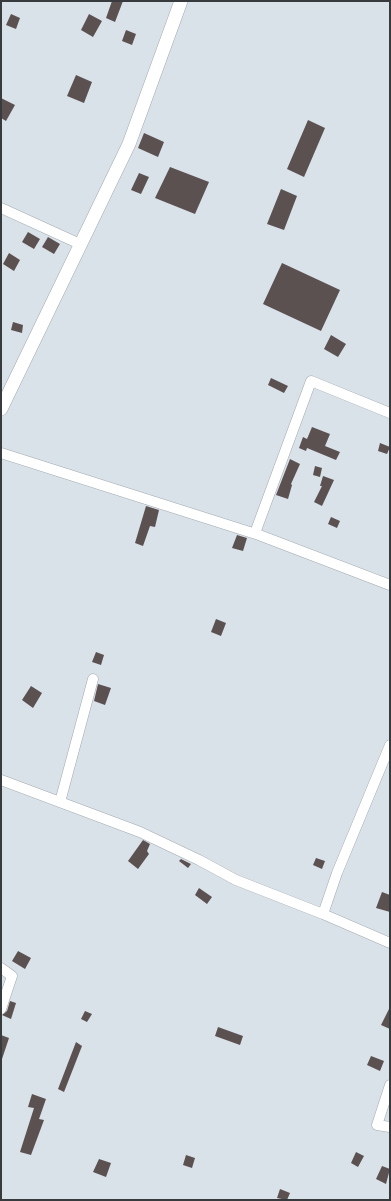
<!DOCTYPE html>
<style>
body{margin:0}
#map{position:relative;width:391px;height:1201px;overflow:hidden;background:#d9e1e9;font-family:"Archivo Narrow",sans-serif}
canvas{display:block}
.frame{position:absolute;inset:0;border:2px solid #383b3e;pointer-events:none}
</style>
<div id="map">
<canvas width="391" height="1201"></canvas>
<div class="frame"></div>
</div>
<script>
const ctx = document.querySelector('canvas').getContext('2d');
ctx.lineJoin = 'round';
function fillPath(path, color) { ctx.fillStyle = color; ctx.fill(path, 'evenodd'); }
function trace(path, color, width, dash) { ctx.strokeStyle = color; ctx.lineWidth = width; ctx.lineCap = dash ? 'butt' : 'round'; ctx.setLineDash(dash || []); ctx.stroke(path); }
const building = new Path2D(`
 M 112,1 L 123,1 L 115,22 L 106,18 Z
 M 11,14 L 20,18 L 16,29 L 6,25 Z
 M 89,14 L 102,21 L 93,37 L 81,30 Z
 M 126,30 L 136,34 L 132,45 L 122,41 Z
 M 76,75 L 92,82 L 84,103 L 67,96 Z
 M 1,98 L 15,105 L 6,121 L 1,118 Z
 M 308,120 L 325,128 L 304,177 L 287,169 Z
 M 144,133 L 164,142 L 158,157 L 138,148 Z
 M 170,167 L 209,182 L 195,214 L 155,198 Z
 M 139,173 L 149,177 L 141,194 L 131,190 Z
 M 281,189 L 297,196 L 284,230 L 267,224 Z
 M 28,232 L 40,239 L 34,249 L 22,242 Z
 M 48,237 L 60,244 L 54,254 L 42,247 Z
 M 9,253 L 20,260 L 14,271 L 3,264 Z
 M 282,263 L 340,290 L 321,331 L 263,304 Z
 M 13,322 L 23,325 L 22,333 L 11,330 Z
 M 331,335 L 346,344 L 338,357 L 324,349 Z
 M 271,378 L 288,386 L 284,393 L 268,385 Z
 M 312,427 L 330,434 L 325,446 L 340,452 L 336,460 L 307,448 L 306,451 L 299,448 L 303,437 L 307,439 Z
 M 380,443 L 390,447 L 387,454 L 378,451 Z
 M 290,459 L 300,464 L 291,484 L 292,485 L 288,499 L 276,495 Z
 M 315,466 L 322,468 L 320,477 L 313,475 Z
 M 323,476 L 334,480 L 322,506 L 314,502 L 322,486 L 320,486 Z
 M 146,506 L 159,510 L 155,527 L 150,526 L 143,546 L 135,543 Z
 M 331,517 L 340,521 L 337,528 L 328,524 Z
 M 237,535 L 247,538 L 243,551 L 232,548 Z
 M 216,619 L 226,623 L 221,636 L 211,632 Z
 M 96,652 L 104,655 L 101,665 L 92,662 Z
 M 98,684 L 111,688 L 105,705 L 94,701 Z
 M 31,686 L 42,693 L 33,708 L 22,700 Z
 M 143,840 L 150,844 L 147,851 L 149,854 L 138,869 L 128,861 Z
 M 316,858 L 325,861 L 322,869 L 313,865 Z
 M 181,859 L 191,864 L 188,868 L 179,861 Z
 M 199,888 L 212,897 L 207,904 L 195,895 Z
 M 382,892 L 390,895 L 390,912 L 376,908 Z
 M 18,951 L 31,958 L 25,969 L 12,961 Z
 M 10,1001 L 16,1003 L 11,1019 L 2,1015 L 7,1011 Z
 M 390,1007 L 390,1029 L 381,1025 Z
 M 85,1011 L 92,1014 L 87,1022 L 81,1019 Z
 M 218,1027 L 243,1036 L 240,1045 L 215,1036 Z
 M 1,1035 L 9,1038 L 2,1059 L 1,1058 Z
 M 76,1042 L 82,1046 L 64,1092 L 58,1089 Z
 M 371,1056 L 384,1061 L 380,1071 L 367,1065 Z
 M 32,1094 L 46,1099 L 39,1119 L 44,1120 L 31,1155 L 20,1152 L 34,1108 L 28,1107 Z
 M 356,1152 L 364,1156 L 358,1167 L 351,1163 Z
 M 186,1155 L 195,1158 L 192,1168 L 183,1165 Z
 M 99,1159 L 111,1163 L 106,1177 L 93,1172 Z
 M 382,1166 L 390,1169 L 386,1184 L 376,1179 Z
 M 280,1189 L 290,1193 L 287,1200 L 277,1198 Z`);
const minor = new Path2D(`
 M 1,208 L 80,244
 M 1,453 L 259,535 L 390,585
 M 255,533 L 311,381 L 390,413
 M 390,745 L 337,873 L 323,914 L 390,943
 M 1,780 L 140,832 L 199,860 L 236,880 L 323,914
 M 60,802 L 93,679
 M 1,968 L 12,976 L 1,1009
 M 390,1085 L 377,1125 L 390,1127`);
const tertiary = new Path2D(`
 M 1,409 L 129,144 L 181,1`);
fillPath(building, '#5c5151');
trace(minor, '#a3aab1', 11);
trace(tertiary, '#a3aab1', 14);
trace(minor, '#fff', 10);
trace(tertiary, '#fff', 13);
</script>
